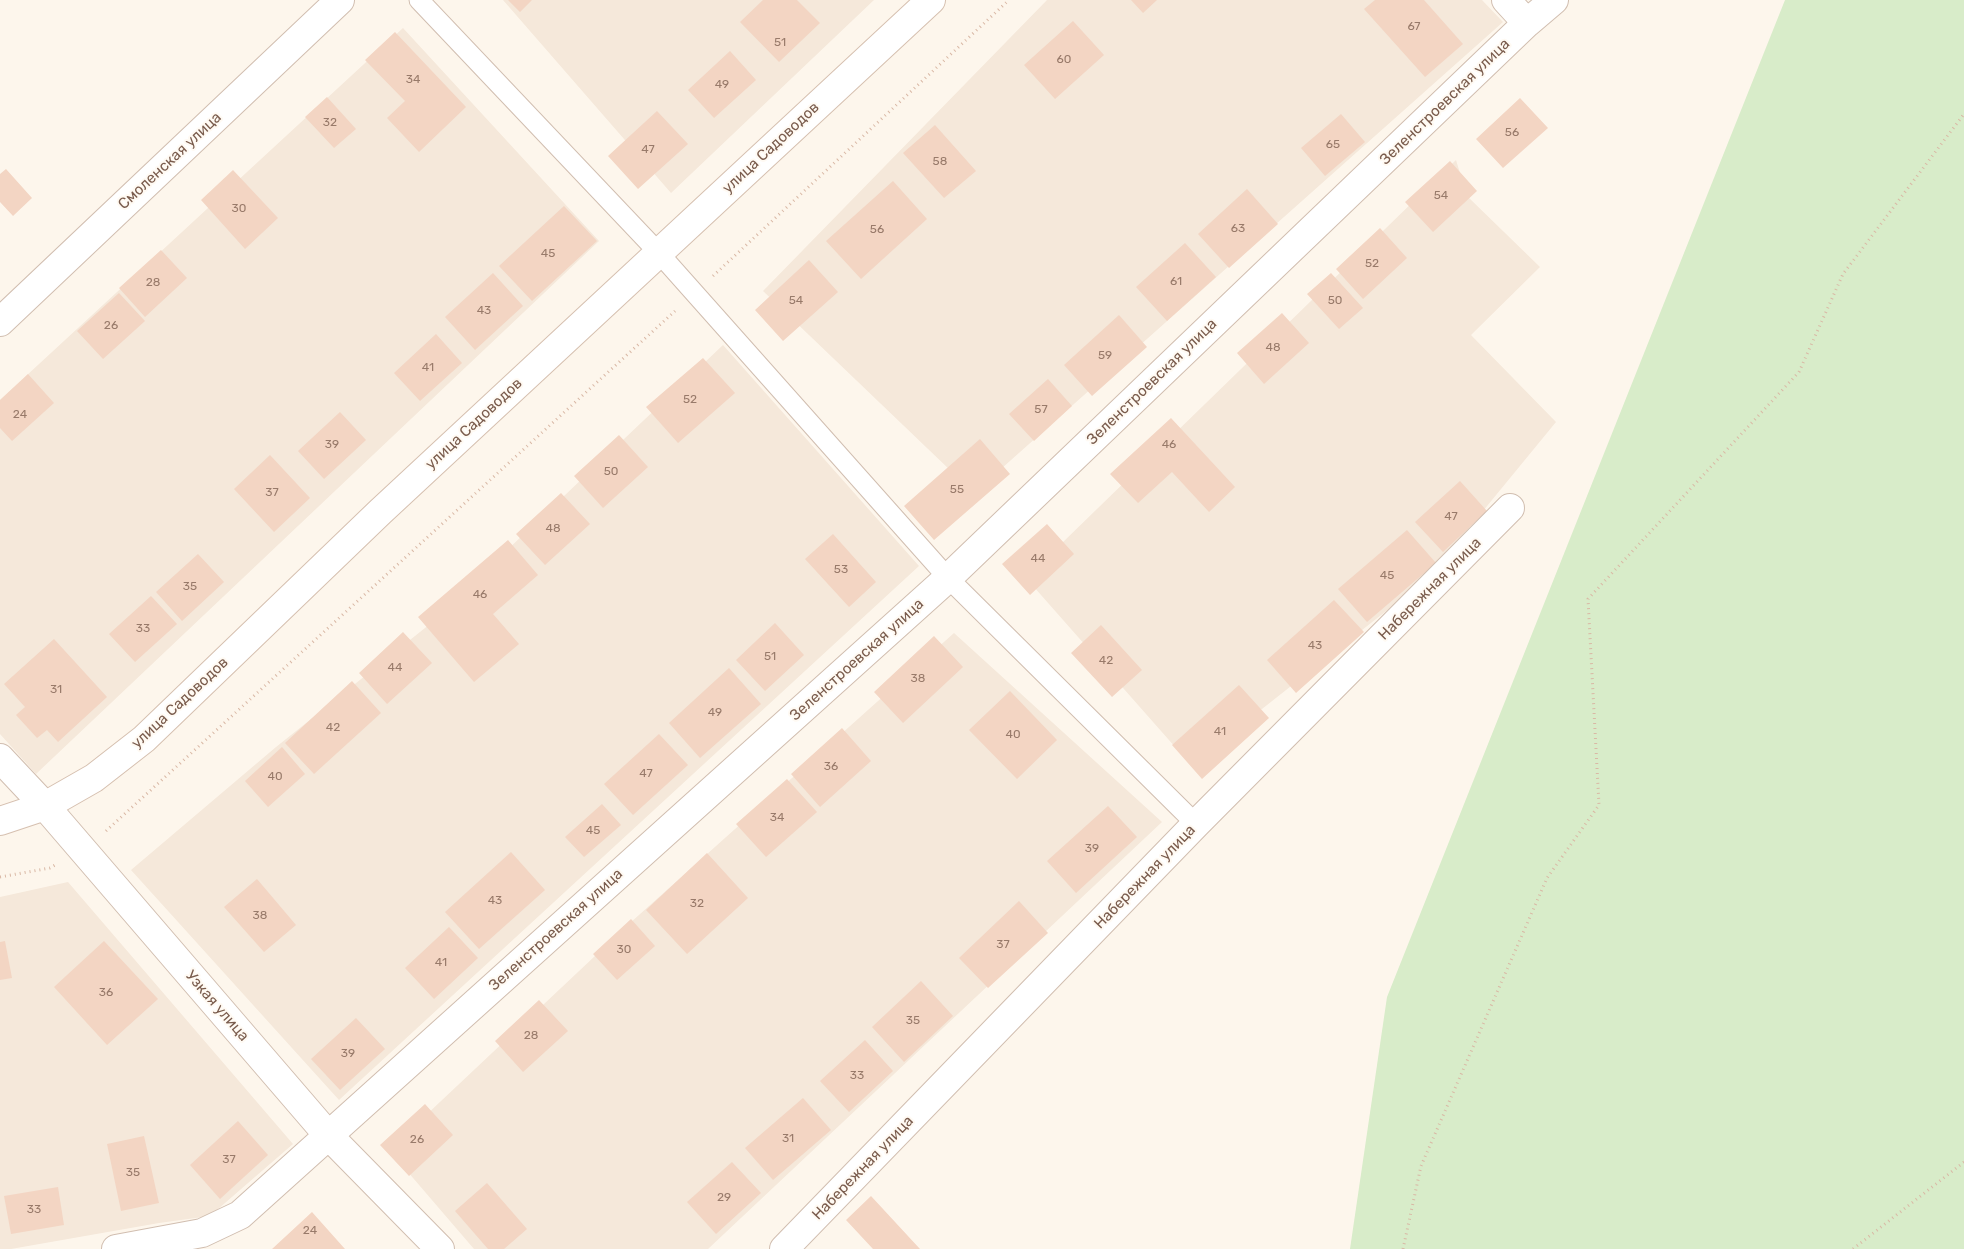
<!DOCTYPE html>
<meta charset="utf-8">
<style>
body{margin:0}
canvas{display:block;background:#fdf6ec}
</style>
<canvas width="1964" height="1249"></canvas>
<script>
const ctx = document.querySelector('canvas').getContext('2d');
ctx.lineJoin = 'round';
function fillPath(path, color) { ctx.fillStyle = color; ctx.fill(path, 'evenodd'); }
function trace(path, color, width, dash) { ctx.strokeStyle = color; ctx.lineWidth = width; ctx.lineCap = dash ? 'butt' : 'round'; ctx.setLineDash(dash || []); ctx.stroke(path); }
function drawText(font, color, halo, rows, align = 'center') {
  ctx.font = font + ' Rubik,sans-serif'; ctx.lineWidth = 4; ctx.setLineDash([]); ctx.textBaseline = 'middle'; ctx.strokeStyle = halo; ctx.fillStyle = color; for (const [text, x, y, turn = 0] of rows) {
    ctx.save(); ctx.translate(x, y); ctx.rotate((+turn || 0) * Math.PI / 180); ctx.textAlign = isNaN(turn) ? turn : align; if (halo) ctx.strokeText(text, 0, 0); ctx.fillText(text, 0, 0); ctx.restore();
  }
}
const residential = new Path2D(`
 M 503,0 L 874,0 L 671,193 Z
 M 1047,0 L 1482,0 L 1503,22 L 974,493 L 763,291 Z
 M 403,28 L 599,241 L 36,774 L 0,734 L 0,400 Z
 M 1456,160 L 1467,196 L 1540,267 L 1471,335 L 1556,422 L 1428,578 L 1191,765 L 1026,578 Z
 M 723,345 L 919,566 L 339,1100 L 131,870 L 276,747 L 425,628 Z
 M 954,633 L 1162,822 L 708,1249 L 474,1249 L 389,1150 L 630,923 Z
 M 68,882 L 293,1144 L 210,1216 L 159,1223 L 11,1249 L 0,1249 L 0,897 Z`);
const green = new Path2D(`
 M 1785,0 L 1964,0 L 1964,1249 L 1350,1249 L 1387,997 Z`);
const building = new Path2D(`
 M 508,0 L 532,0 L 520,12 Z
 M 763,0 L 797,0 L 820,23 L 779,62 L 740,22 Z
 M 1131,0 L 1157,0 L 1143,13 Z
 M 1375,0 L 1424,0 L 1463,44 L 1425,77 L 1364,9 Z
 M 1073,21 L 1104,55 L 1055,99 L 1024,65 Z
 M 395,32 L 466,107 L 419,152 L 387,118 L 405,101 L 365,60 Z
 M 730,51 L 756,80 L 714,118 L 688,90 Z
 M 327,97 L 356,129 L 334,148 L 305,117 Z
 M 1520,98 L 1548,128 L 1503,168 L 1476,139 Z
 M 657,111 L 688,144 L 638,189 L 608,156 Z
 M 1341,114 L 1365,142 L 1325,176 L 1301,148 Z
 M 935,125 L 976,171 L 944,198 L 903,153 Z
 M 1450,161 L 1477,191 L 1433,232 L 1405,202 Z
 M 6,169 L 32,198 L 13,216 L 0,202 L 0,174 Z
 M 233,170 L 278,218 L 245,249 L 201,200 Z
 M 893,181 L 927,219 L 861,279 L 826,241 Z
 M 1247,189 L 1278,224 L 1229,268 L 1198,234 Z
 M 564,206 L 597,241 L 532,301 L 499,266 Z
 M 1380,228 L 1407,258 L 1363,299 L 1336,269 Z
 M 1185,243 L 1216,277 L 1167,321 L 1136,287 Z
 M 161,250 L 187,278 L 145,317 L 119,288 Z
 M 809,260 L 838,292 L 783,341 L 755,310 Z
 M 493,273 L 523,306 L 475,350 L 445,317 Z
 M 1331,273 L 1363,308 L 1339,329 L 1307,294 Z
 M 119,293 L 145,321 L 103,359 L 77,331 Z
 M 1282,313 L 1309,343 L 1264,384 L 1237,353 Z
 M 1119,315 L 1147,347 L 1092,396 L 1064,365 Z
 M 436,334 L 462,363 L 420,401 L 394,373 Z
 M 703,358 L 735,393 L 678,443 L 646,407 Z
 M 28,374 L 54,403 L 12,441 L 0,428 L 0,400 Z
 M 1048,379 L 1072,406 L 1034,441 L 1009,414 Z
 M 340,412 L 366,440 L 324,479 L 298,451 Z
 M 1171,418 L 1235,487 L 1209,512 L 1172,472 L 1138,503 L 1110,474 Z
 M 619,435 L 648,467 L 603,508 L 574,476 Z
 M 980,439 L 1010,474 L 934,540 L 904,506 Z
 M 270,455 L 310,498 L 274,532 L 234,489 Z
 M 1460,481 L 1487,511 L 1443,552 L 1415,522 Z
 M 561,493 L 590,524 L 545,565 L 516,534 Z
 M 1047,524 L 1074,554 L 1030,595 L 1002,564 Z
 M 1407,530 L 1436,563 L 1367,622 L 1338,589 Z
 M 833,534 L 876,582 L 849,607 L 805,559 Z
 M 508,540 L 538,575 L 493,614 L 519,644 L 474,682 L 418,617 Z
 M 198,554 L 224,582 L 182,621 L 156,592 Z
 M 151,596 L 177,624 L 135,662 L 109,634 Z
 M 1334,600 L 1364,632 L 1296,693 L 1267,660 Z
 M 775,623 L 804,655 L 765,691 L 736,660 Z
 M 1101,625 L 1142,670 L 1112,697 L 1071,653 Z
 M 403,632 L 432,663 L 387,704 L 359,673 Z
 M 934,636 L 963,667 L 903,723 L 874,692 Z
 M 54,639 L 107,697 L 58,742 L 47,730 L 37,738 L 16,715 L 25,707 L 4,684 Z
 M 729,668 L 761,704 L 700,758 L 669,723 Z
 M 352,681 L 381,713 L 314,774 L 285,743 Z
 M 1239,685 L 1269,718 L 1202,779 L 1172,745 Z
 M 1010,691 L 1057,740 L 1017,779 L 969,730 Z
 M 842,728 L 871,761 L 820,807 L 791,774 Z
 M 659,734 L 688,765 L 633,815 L 604,784 Z
 M 282,747 L 305,774 L 268,807 L 245,781 Z
 M 787,779 L 817,812 L 766,857 L 736,824 Z
 M 602,804 L 621,825 L 584,857 L 565,837 Z
 M 1108,806 L 1137,837 L 1076,893 L 1047,861 Z
 M 511,852 L 545,890 L 479,949 L 445,912 Z
 M 707,853 L 748,898 L 687,954 L 646,910 Z
 M 257,879 L 296,925 L 264,952 L 224,907 Z
 M 1019,901 L 1048,933 L 988,988 L 959,958 Z
 M 631,919 L 655,946 L 617,980 L 593,954 Z
 M 449,927 L 478,958 L 434,999 L 405,968 Z
 M 5,941 L 12,978 L 0,980 L 0,942 Z
 M 104,941 L 158,999 L 107,1045 L 54,987 Z
 M 921,981 L 953,1016 L 904,1062 L 872,1027 Z
 M 539,1000 L 568,1031 L 523,1072 L 495,1041 Z
 M 356,1018 L 385,1049 L 340,1090 L 311,1059 Z
 M 865,1040 L 893,1071 L 849,1112 L 820,1081 Z
 M 803,1098 L 831,1130 L 773,1180 L 745,1148 Z
 M 425,1104 L 453,1135 L 409,1176 L 380,1145 Z
 M 238,1121 L 268,1155 L 220,1199 L 190,1165 Z
 M 144,1136 L 159,1203 L 121,1211 L 107,1144 Z
 M 732,1162 L 761,1193 L 716,1234 L 687,1202 Z
 M 487,1183 L 527,1229 L 504,1249 L 488,1249 L 455,1211 Z
 M 58,1187 L 64,1225 L 11,1234 L 4,1196 Z
 M 871,1196 L 920,1249 L 873,1249 L 846,1220 Z
 M 312,1212 L 345,1249 L 272,1249 Z`);
const path = new Path2D(`
 M 713,276 L 1009,0
 M 106,831 L 675,311
 M 0,877 L 50,868 L 55,865
 M 1403,1249 L 1421,1166 L 1547,878 L 1599,805 L 1588,599 L 1799,372 L 1843,274 L 1964,114
 M 1853,1249 L 1964,1162`);
const lane = new Path2D(`
 M 419,0 L 658,252 L 948,578 L 1196,824`);
const street = new Path2D(`
 M 1506,0 L 1527,23
 M 0,322 L 340,0
 M 0,758 L 45,806 L 328,1135 L 440,1249
 M 116,1249 L 202,1233 L 240,1215 L 948,578 L 1527,23 L 1554,0
 M 784,1249 L 1196,824 L 1510,508`);
const secondary = new Path2D(`
 M 0,821 L 45,806 L 94,778 L 144,739 L 380,512 L 931,0`);
const numberNames = [
 ["67",1414,27],
 ["51",780,43],
 ["60",1064,60],
 ["34",413,80],
 ["49",722,85],
 ["32",330,123],
 ["56",1512,133],
 ["65",1333,145],
 ["47",648,150],
 ["58",940,162],
 ["54",1441,196],
 ["30",239,209],
 ["63",1238,229],
 ["56",877,230],
 ["45",548,254],
 ["52",1372,264],
 ["61",1176,282],
 ["28",153,283],
 ["54",796,301],
 ["50",1335,301],
 ["43",484,311],
 ["26",111,326],
 ["48",1273,348],
 ["59",1105,356],
 ["41",428,368],
 ["52",690,400],
 ["57",1041,410],
 ["24",20,415],
 ["39",332,445],
 ["46",1169,445],
 ["50",611,472],
 ["55",957,490],
 ["37",272,493],
 ["47",1451,517],
 ["48",553,529],
 ["44",1038,559],
 ["53",841,570],
 ["45",1387,576],
 ["35",190,587],
 ["46",480,595],
 ["33",143,629],
 ["43",1315,646],
 ["51",770,657],
 ["42",1106,661],
 ["44",395,668],
 ["38",918,679],
 ["31",56,690],
 ["49",715,713],
 ["42",333,728],
 ["41",1220,732],
 ["40",1013,735],
 ["36",831,767],
 ["47",646,774],
 ["40",275,777],
 ["34",777,818],
 ["45",593,831],
 ["39",1092,849],
 ["43",495,901],
 ["32",697,904],
 ["38",260,916],
 ["37",1003,945],
 ["30",624,950],
 ["41",441,963],
 ["36",106,993],
 ["35",913,1021],
 ["28",531,1036],
 ["39",348,1054],
 ["33",857,1076],
 ["31",788,1139],
 ["26",417,1140],
 ["37",229,1160],
 ["35",133,1173],
 ["29",724,1198],
 ["33",34,1210],
 ["24",310,1231]
];
const streetNames = [
 ["Зеленстроевская улица",1445,102,-44],
 ["улица Садоводов",771,148,-43],
 ["Смоленская улица",170,161,-43],
 ["Зеленстроевская улица",1152,382,-44],
 ["улица Садоводов",474,424,-43],
 ["Набережная улица",1430,589,-45],
 ["Зеленстроевская улица",857,660,-42],
 ["улица Садоводов",180,703,-43],
 ["Набережная улица",1145,877,-46],
 ["Зеленстроевская улица",556,930,-42],
 ["Узкая улица",217,1006,49],
 ["Набережная улица",863,1168,-46]
];
fillPath(residential, '#f5e8da');
fillPath(green, '#d8ecc9');
fillPath(building, '#f3d5c3');
trace(lane, '#d1beb0', 21);
trace(street, '#d1beb0', 30);
trace(secondary, '#d6c0b0', 30);
trace(path, '#d9b8a5', 3, [1, 4]);
trace(lane, '#fff', 19);
trace(street, '#fff', 28);
trace(secondary, '#fff', 28);
drawText('12px', '#987a6a', null, numberNames);
drawText('15px', '#7a5c4d', '#fffaf3', streetNames);
</script>
